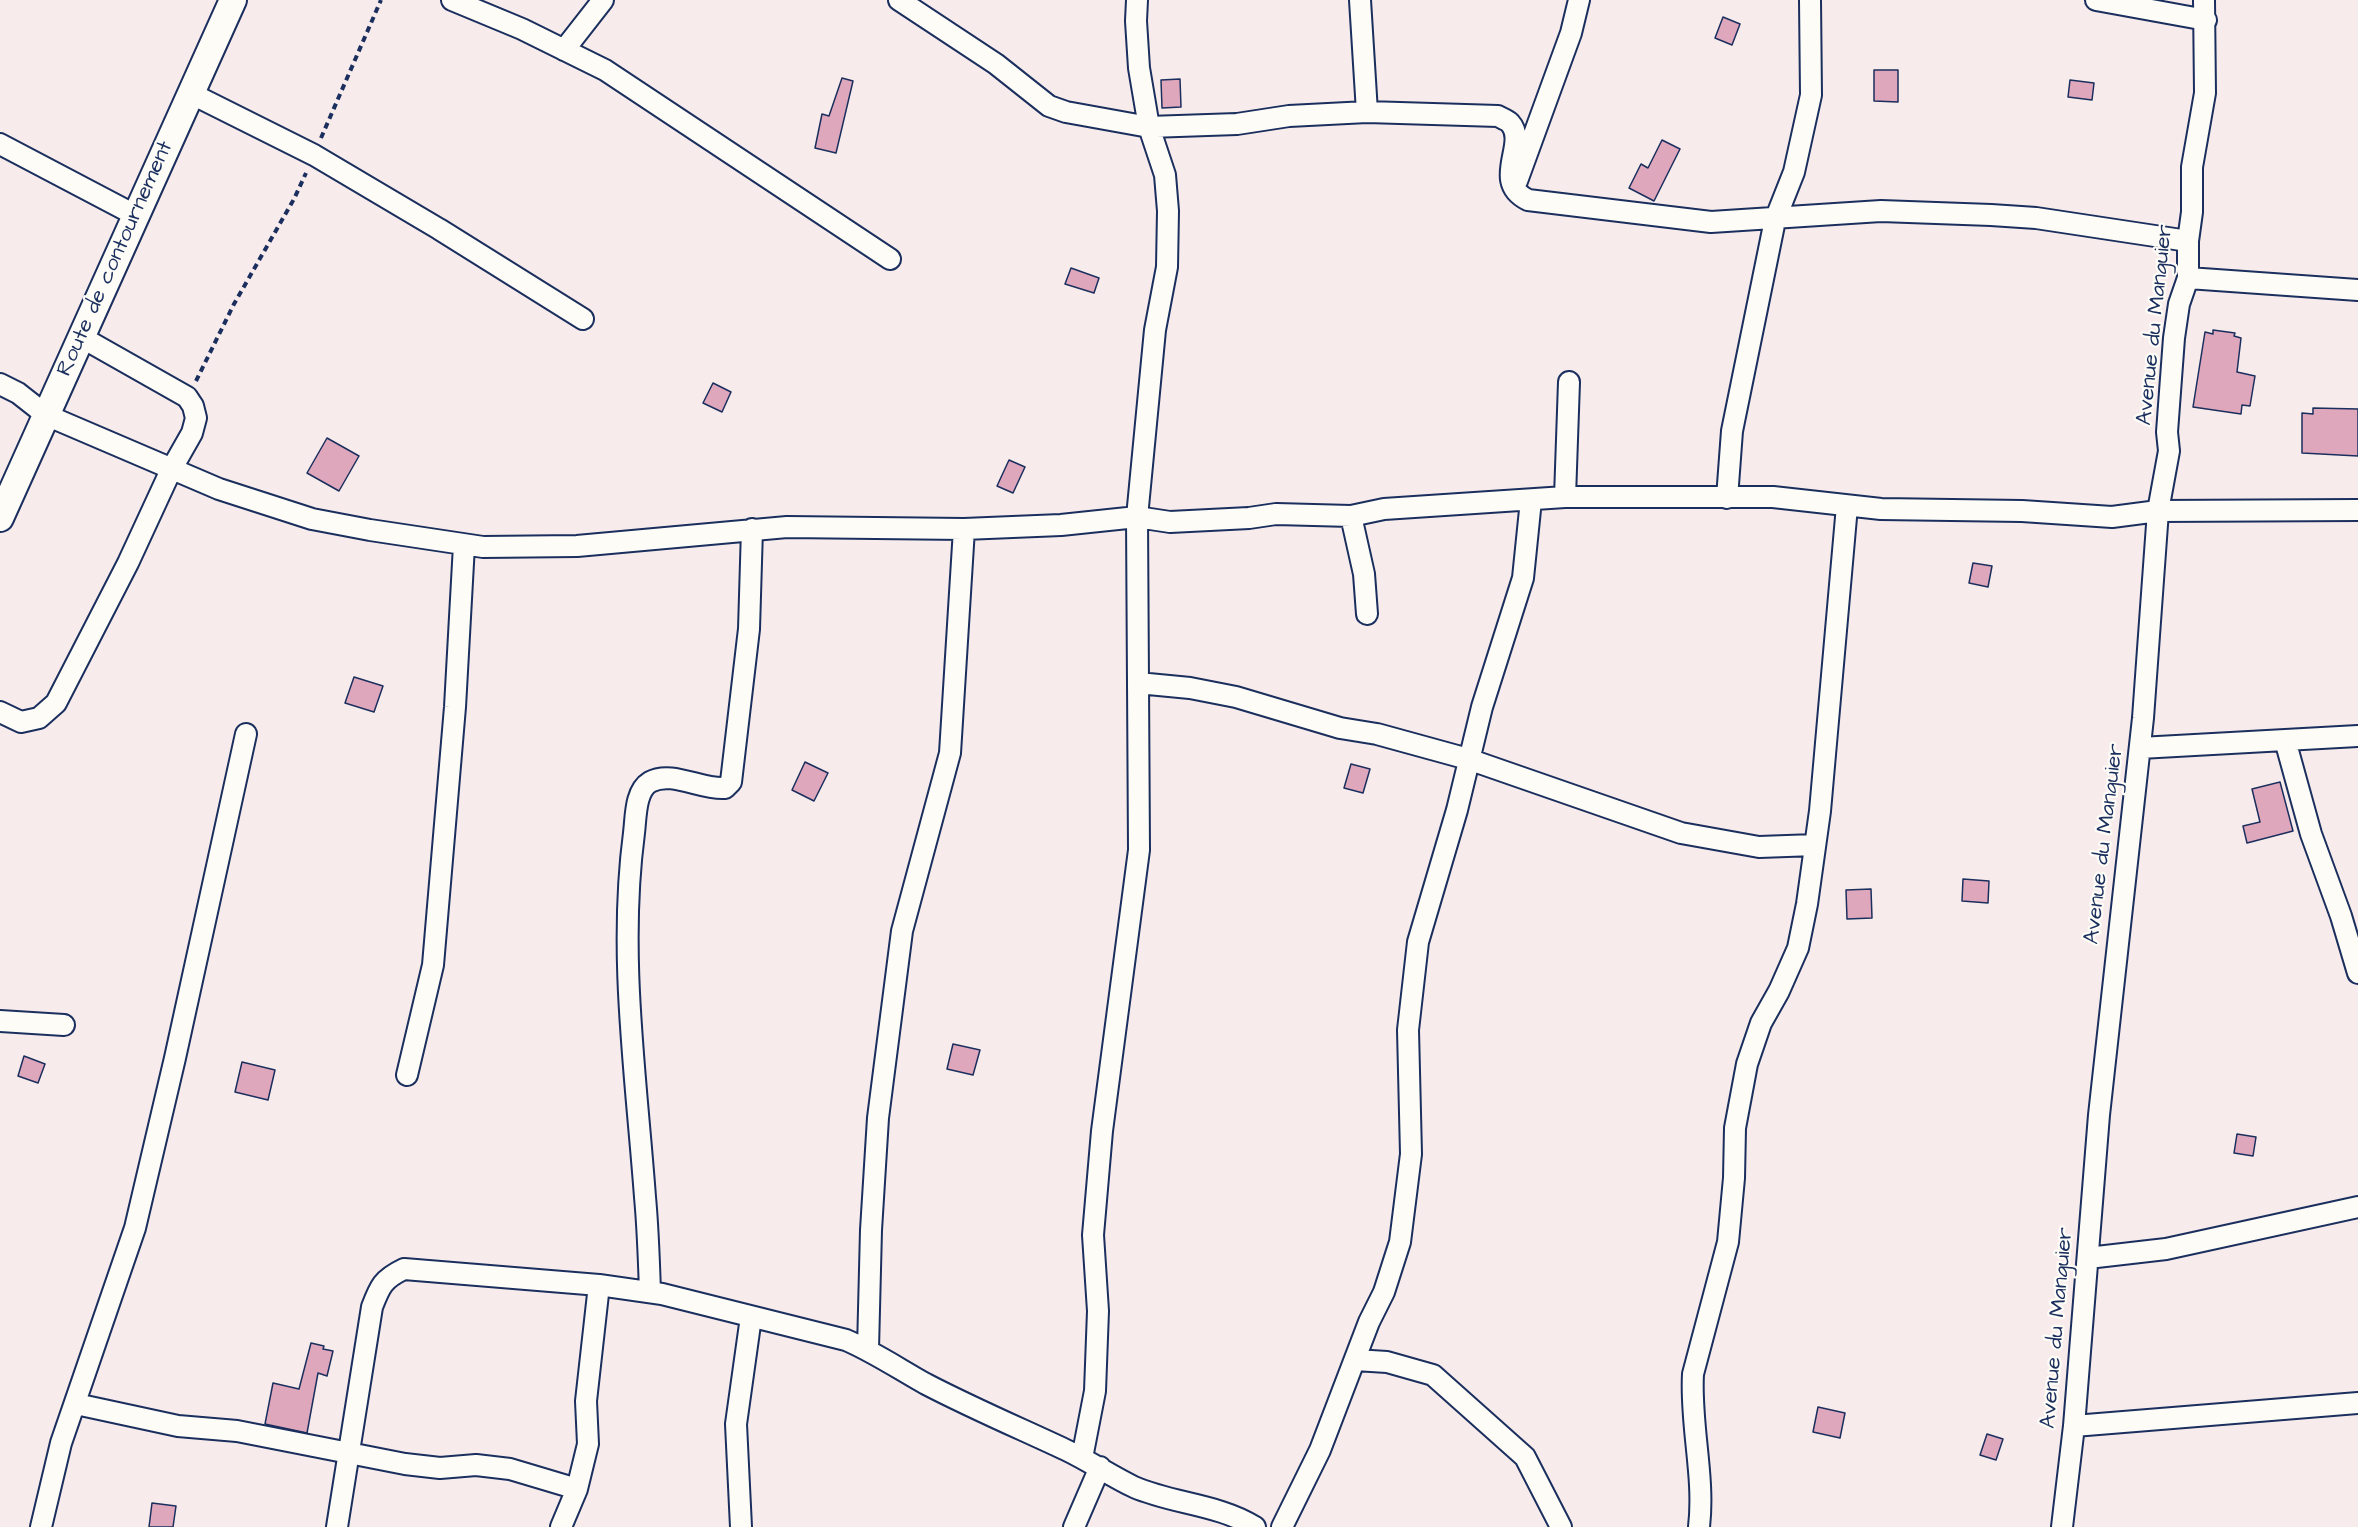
<!DOCTYPE html>
<style>
body{margin:0}
canvas{display:block;background:#f7ebeb}
</style>
<canvas width="2358" height="1527"></canvas>
<script>
const ctx = document.querySelector('canvas').getContext('2d');
ctx.lineJoin = 'round';
function fillPath(path, color) { ctx.fillStyle = color; ctx.fill(path, 'evenodd'); }
function trace(path, color, width, dash) { ctx.strokeStyle = color; ctx.lineWidth = width; ctx.lineCap = dash ? 'butt' : 'round'; ctx.setLineDash(dash || []); ctx.stroke(path); }
function drawText(font, color, halo, rows, align = 'center') {
  ctx.font = font + ' "Architects Daughter",sans-serif'; ctx.lineWidth = 4.5; ctx.setLineDash([]); ctx.textBaseline = 'middle'; ctx.strokeStyle = halo; ctx.fillStyle = color; for (const [text, x, y, turn = 0] of rows) {
    ctx.save(); ctx.translate(x, y); ctx.rotate((+turn || 0) * Math.PI / 180); ctx.textAlign = isNaN(turn) ? turn : align; if (halo) ctx.strokeText(text, 0, 0); ctx.fillText(text, 0, 0); ctx.restore();
  }
}
const building = new Path2D(`
 M 1723,17 L 1740,24 L 1732,45 L 1715,38 Z
 M 1874,70 L 1898,70 L 1898,102 L 1874,101 Z
 M 842,78 L 853,81 L 836,153 L 815,148 L 822,114 L 829,116 Z
 M 1180,79 L 1181,107 L 1162,108 L 1161,80 Z
 M 2070,80 L 2094,83 L 2092,100 L 2068,97 Z
 M 1662,140 L 1680,149 L 1654,201 L 1629,188 L 1641,164 L 1648,168 Z
 M 1071,268 L 1099,278 L 1094,293 L 1065,284 Z
 M 2213,330 L 2235,333 L 2234,336 L 2241,338 L 2237,372 L 2255,376 L 2250,406 L 2242,405 L 2241,414 L 2193,407 L 2205,332 L 2213,334 Z
 M 713,383 L 731,392 L 722,412 L 703,403 Z
 M 2313,408 L 2358,409 L 2358,456 L 2302,453 L 2302,413 L 2313,414 Z
 M 327,438 L 359,456 L 339,491 L 307,473 Z
 M 1009,460 L 1025,467 L 1013,493 L 997,486 Z
 M 1973,563 L 1992,566 L 1988,587 L 1969,583 Z
 M 354,677 L 383,686 L 374,712 L 345,703 Z
 M 805,762 L 828,773 L 814,801 L 792,790 Z
 M 1351,764 L 1370,769 L 1363,793 L 1344,788 Z
 M 2280,782 L 2293,831 L 2247,843 L 2243,826 L 2260,822 L 2252,789 Z
 M 1963,879 L 1989,881 L 1988,903 L 1962,901 Z
 M 1871,889 L 1872,918 L 1847,919 L 1846,890 Z
 M 953,1044 L 980,1050 L 973,1075 L 947,1069 Z
 M 24,1056 L 45,1064 L 38,1083 L 18,1076 Z
 M 242,1062 L 275,1070 L 268,1100 L 235,1092 Z
 M 2237,1134 L 2256,1137 L 2253,1156 L 2234,1153 Z
 M 311,1343 L 324,1346 L 323,1349 L 333,1351 L 327,1376 L 318,1373 L 307,1433 L 265,1424 L 273,1383 L 299,1389 Z
 M 1818,1407 L 1845,1413 L 1840,1438 L 1813,1432 Z
 M 1987,1434 L 2003,1439 L 1996,1460 L 1980,1455 Z
 M 152,1503 L 176,1506 L 173,1527 L 149,1527 Z`);
const path = new Path2D(`
 M 321,138 L 381,0
 M 196,381 L 234,304 L 294,199 L 306,173`);
const minor = new Path2D(`
 M 452,0 L 522,29 L 605,70 L 890,259
 M 899,0 L 996,64 L 1049,106 L 1066,112 L 1149,127 L 1237,124 L 1289,116 L 1367,112 L 1498,116 C 1501,118 1507,120 1510,123 C 1529,144 1490,181 1528,200 L 1711,222 L 1881,211 L 1991,215 L 2036,218 L 2188,241
 M 1137,0 L 1136,21 L 1139,68 L 1149,127 L 1165,175 L 1168,211 L 1167,267 L 1155,330 L 1137,517 L 1138,683 L 1190,688 L 1236,697 L 1340,728 L 1377,734 L 1468,759 L 1681,833 L 1759,847 L 1815,845
 M 1360,0 L 1367,112
 M 2096,0 L 2206,20
 M 564,50 L 603,0
 M 190,93 L 314,155 L 439,229 L 583,319
 M 0,144 L 135,215
 M 1517,181 L 1571,33 L 1579,0
 M 2188,278 L 2358,290
 M 0,384 L 18,393 L 46,415 L 219,489 L 312,519 L 370,530 L 483,547 L 577,546 L 787,527 L 964,529 L 1061,525 L 1137,517 L 1170,522 L 1249,518 L 1276,514 L 1351,516 L 1384,509 L 1565,497 L 1773,497 L 1881,509 L 2022,511 L 2112,517 L 2158,511 L 2358,510
 M 1565,497 L 1569,382
 M 1727,498 L 1732,431 L 1775,220 L 1794,172 L 1811,95 L 1810,0
 M 1351,516 L 1364,574 L 1367,614
 M 0,712 L 21,722 L 39,718 L 56,703 L 128,563 L 171,470 L 192,433 L 196,418 L 193,406 L 187,397 L 81,337
 M 2285,740 L 2311,834 L 2341,916 L 2358,973
 M 2140,748 L 2358,736
 M 0,1021 L 64,1025
 M 407,1075 L 433,965 L 455,707 L 464,545
 M 2088,1258 L 2166,1249 L 2358,1207
 M 650,1292 C 649,1261 648,1229 645,1197 C 636,1075 618,954 634,833 C 636,817 635,791 650,782 C 672,770 701,790 725,788 L 731,782 L 749,629 L 752,529
 M 868,1349 L 871,1230 L 878,1118 L 902,931 L 950,753 L 964,529
 M 1355,1360 L 1387,1362 L 1433,1375 L 1525,1457 L 1561,1527
 M 76,1404 L 178,1426 L 237,1431 L 405,1464 L 440,1468 L 476,1465 L 510,1469 L 577,1489
 M 2074,1426 L 2358,1403
 M 1082,1458 L 1095,1391 L 1098,1311 L 1093,1235 L 1102,1131 L 1139,850 L 1138,683
 M 41,1527 L 61,1443 L 135,1228 L 175,1058 L 246,734
 M 337,1527 L 372,1307 C 380,1286 383,1279 404,1269 L 599,1285 L 662,1294 L 846,1340 C 874,1352 899,1369 926,1384 C 972,1408 1019,1428 1066,1450 C 1089,1461 1111,1476 1134,1487 C 1173,1504 1218,1504 1255,1527
 M 561,1527 L 577,1489 L 588,1444 L 586,1401 L 599,1285
 M 741,1527 L 736,1424 L 751,1317
 M 1074,1527 L 1100,1467
 M 1282,1527 L 1320,1450 L 1369,1322 L 1384,1292 L 1400,1242 L 1411,1154 L 1408,1030 L 1418,942 L 1457,810 L 1482,707 L 1523,578 L 1531,500
 M 1699,1527 C 1705,1476 1690,1425 1693,1374 L 1728,1242 L 1734,1178 L 1735,1128 L 1747,1064 L 1761,1023 L 1779,991 L 1798,948 L 1807,904 L 1820,811 L 1847,506
 M 2062,1527 L 2074,1426 L 2099,1115 L 2143,718 L 2158,511 L 2169,451 L 2167,432 L 2174,338 L 2179,304 L 2188,278 L 2188,241 L 2192,212 L 2192,167 L 2205,93 L 2204,0`);
const tertiary = new Path2D(`
 M 0,518 L 233,0`);
const streetNames = [
 ["Route de contournement",116,259,-66],
 ["Avenue du Manguier",2156,325,-84],
 ["Avenue du Manguier",2105,844,-83],
 ["Avenue du Manguier",2058,1328,-85]
];
fillPath(building, '#dfa7bc');
trace(building, '#1b2f5e', 1.5);
trace(minor, '#1b2f5e', 24);
trace(tertiary, '#1b2f5e', 30);
trace(path, '#1b2f5e', 4, [6, 4.5]);
trace(minor, '#fdfcf7', 20);
trace(tertiary, '#fdfcf7', 26);
drawText('22px', '#1b2f5e', '#fdfcf7', streetNames);
</script>
